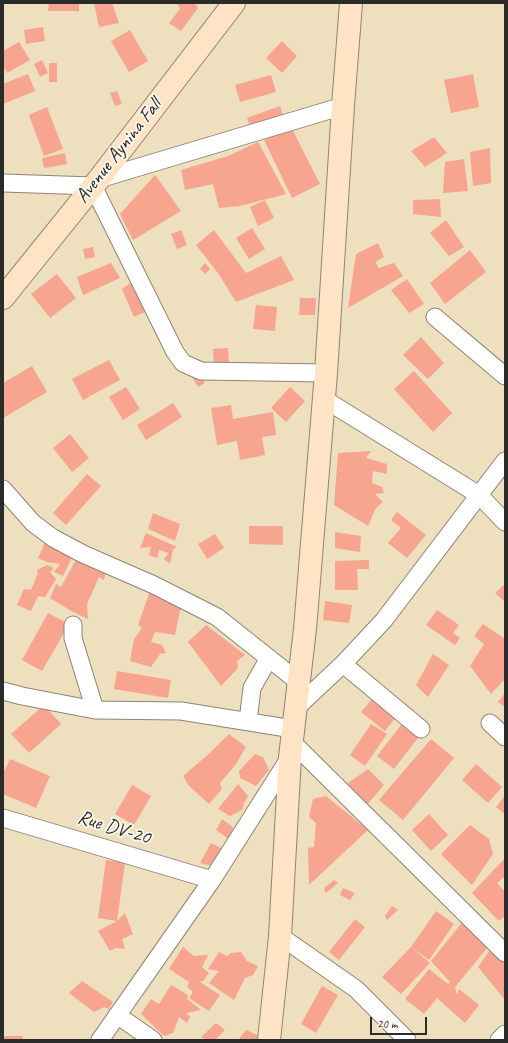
<!DOCTYPE html>
<style>
body{margin:0}
#map{position:relative;width:508px;height:1043px;overflow:hidden;background:#eedfbe;font-family:Caveat,sans-serif}
canvas{display:block}
.frame{position:absolute;inset:0;border:4px solid #2b2b2b;pointer-events:none}
.scale{position:absolute;left:370px;top:1017px;width:57px;height:18px;box-sizing:border-box;border:2px solid #2b2b2b;border-top:0;padding-left:5px;font-size:12px;line-height:14px;white-space:nowrap;color:#2b2b2b;-webkit-text-stroke:3px #fbf7ec;paint-order:stroke}
</style>
<div id="map">
<canvas width="508" height="1043"></canvas>
<div class="frame"></div>
<div class="scale">20 m</div>
</div>
<script>
const ctx = document.querySelector('canvas').getContext('2d');
ctx.lineJoin = 'round';
function fillPath(path, color) { ctx.fillStyle = color; ctx.fill(path, 'evenodd'); }
function trace(path, color, width, dash) { ctx.strokeStyle = color; ctx.lineWidth = width; ctx.lineCap = dash ? 'butt' : 'round'; ctx.setLineDash(dash || []); ctx.stroke(path); }
function drawText(font, color, halo, rows, align = 'center') {
  ctx.font = font + ' Caveat,sans-serif'; ctx.lineWidth = 3.5; ctx.setLineDash([]); ctx.textBaseline = 'middle'; ctx.strokeStyle = halo; ctx.fillStyle = color; for (const [text, x, y, turn = 0] of rows) {
    ctx.save(); ctx.translate(x, y); ctx.rotate((+turn || 0) * Math.PI / 180); ctx.textAlign = isNaN(turn) ? turn : align; if (halo) ctx.strokeText(text, 0, 0); ctx.fillText(text, 0, 0); ctx.restore();
  }
}
const building = new Path2D(`
 M 49,3 L 79,3 L 79,11 L 48,11 Z
 M 94,3 L 112,3 L 119,23 L 99,27 Z
 M 177,3 L 195,3 L 198,8 L 181,31 L 169,23 L 180,9 Z
 M 43,27 L 45,41 L 26,44 L 24,30 Z
 M 130,30 L 148,61 L 129,72 L 111,41 Z
 M 282,41 L 297,56 L 282,73 L 266,58 Z
 M 19,42 L 30,60 L 7,73 L 3,66 L 3,51 Z
 M 42,60 L 48,73 L 40,77 L 34,64 Z
 M 49,63 L 57,63 L 57,82 L 49,82 Z
 M 28,74 L 35,91 L 3,104 L 3,84 Z
 M 473,74 L 479,107 L 451,113 L 444,80 Z
 M 271,75 L 276,92 L 240,102 L 235,85 Z
 M 117,91 L 122,104 L 115,106 L 110,93 Z
 M 280,106 L 284,118 L 251,130 L 247,118 Z
 M 47,107 L 63,149 L 44,156 L 29,115 Z
 M 291,127 L 320,184 L 292,198 L 264,140 Z
 M 434,137 L 447,153 L 425,167 L 411,151 Z
 M 258,142 L 286,194 L 240,206 L 219,208 L 213,184 L 185,190 L 181,170 L 228,156 Z
 M 490,148 L 491,183 L 473,186 L 470,152 Z
 M 65,153 L 67,164 L 44,168 L 42,158 Z
 M 464,159 L 468,191 L 443,193 L 445,162 Z
 M 155,175 L 181,211 L 133,240 L 120,214 Z
 M 440,199 L 441,217 L 413,214 L 413,200 Z
 M 265,200 L 274,218 L 258,226 L 250,207 Z
 M 446,220 L 464,247 L 449,256 L 430,233 Z
 M 252,228 L 265,249 L 249,259 L 236,238 Z
 M 181,230 L 187,245 L 177,249 L 171,234 Z
 M 214,230 L 246,273 L 281,256 L 294,280 L 236,302 L 218,273 L 196,245 Z
 M 378,243 L 384,257 L 375,262 L 379,268 L 394,263 L 403,276 L 348,308 L 356,254 Z
 M 93,247 L 95,257 L 85,259 L 83,249 Z
 M 470,250 L 486,272 L 445,304 L 430,283 Z
 M 111,263 L 120,278 L 83,295 L 77,277 Z
 M 205,263 L 210,269 L 205,274 L 200,269 Z
 M 57,274 L 76,298 L 50,318 L 31,294 Z
 M 136,279 L 149,310 L 134,317 L 122,289 Z
 M 407,279 L 424,304 L 409,313 L 391,290 Z
 M 300,298 L 316,298 L 315,315 L 299,315 Z
 M 256,305 L 277,307 L 275,331 L 253,329 Z
 M 421,337 L 444,363 L 428,379 L 403,355 Z
 M 228,348 L 229,364 L 214,364 L 213,349 Z
 M 109,360 L 120,380 L 83,400 L 72,379 Z
 M 32,366 L 47,392 L 3,418 L 3,383 Z
 M 414,371 L 452,413 L 433,432 L 394,389 Z
 M 199,373 L 205,383 L 198,387 L 192,377 Z
 M 126,387 L 140,409 L 123,420 L 109,397 Z
 M 290,387 L 305,401 L 286,422 L 271,408 Z
 M 173,403 L 182,417 L 146,440 L 137,425 Z
 M 231,405 L 233,419 L 273,412 L 276,435 L 262,437 L 265,455 L 240,460 L 237,441 L 217,445 L 211,408 Z
 M 70,434 L 89,458 L 72,472 L 53,448 Z
 M 371,451 L 366,458 L 387,464 L 387,474 L 373,471 L 372,483 L 382,487 L 384,493 L 375,494 L 383,502 L 376,508 L 368,526 L 334,505 L 338,453 Z
 M 87,474 L 101,486 L 66,525 L 53,513 Z
 M 397,512 L 426,535 L 407,558 L 388,543 L 401,528 L 391,520 Z
 M 153,513 L 180,524 L 175,541 L 148,529 Z
 M 249,526 L 283,526 L 283,545 L 249,544 Z
 M 335,532 L 361,536 L 360,552 L 335,548 Z
 M 146,533 L 177,547 L 173,549 L 170,564 L 164,559 L 169,553 L 159,550 L 157,558 L 149,555 L 151,547 L 140,548 Z
 M 215,534 L 224,548 L 207,559 L 198,544 Z
 M 46,540 L 73,555 L 63,576 L 54,572 L 60,564 L 47,562 L 38,558 Z
 M 78,556 L 106,571 L 104,580 L 99,577 L 87,604 L 88,619 L 71,611 L 50,598 L 56,584 L 61,587 Z
 M 369,560 L 369,569 L 357,569 L 358,590 L 335,590 L 335,561 Z
 M 47,565 L 54,568 L 50,572 L 56,579 L 45,597 L 38,596 L 31,611 L 17,605 L 24,589 L 31,590 L 38,573 L 37,570 Z
 M 505,584 L 505,602 L 495,593 Z
 M 151,588 L 185,603 L 180,611 L 175,635 L 155,632 L 151,642 L 162,645 L 166,653 L 160,654 L 151,667 L 130,661 L 134,639 L 142,628 L 138,625 Z
 M 325,601 L 352,605 L 349,623 L 323,620 Z
 M 437,610 L 459,625 L 453,633 L 460,638 L 455,645 L 426,625 Z
 M 48,613 L 69,624 L 42,671 L 22,660 Z
 M 483,624 L 505,639 L 505,679 L 491,694 L 470,666 L 484,644 L 474,636 Z
 M 206,625 L 245,655 L 237,661 L 238,668 L 221,686 L 188,642 Z
 M 433,654 L 449,665 L 428,697 L 416,685 Z
 M 117,671 L 171,680 L 168,698 L 114,689 Z
 M 505,693 L 505,707 L 498,702 Z
 M 373,698 L 396,717 L 385,731 L 361,712 Z
 M 44,705 L 61,724 L 29,753 L 11,734 Z
 M 371,724 L 387,734 L 365,766 L 350,755 Z
 M 401,725 L 418,738 L 394,769 L 377,756 Z
 M 229,734 L 246,747 L 236,764 L 220,783 L 222,789 L 209,804 L 189,786 L 183,776 L 210,753 Z
 M 431,739 L 454,758 L 403,820 L 379,800 Z
 M 255,754 L 263,757 L 269,770 L 256,786 L 240,778 L 239,771 Z
 M 10,759 L 50,776 L 36,808 L 3,794 L 3,774 Z
 M 476,764 L 502,787 L 488,803 L 462,780 Z
 M 368,769 L 384,785 L 365,807 L 344,786 Z
 M 238,784 L 248,796 L 244,803 L 242,810 L 230,816 L 218,809 Z
 M 132,785 L 151,796 L 134,825 L 115,814 Z
 M 326,796 L 368,830 L 309,885 L 308,848 L 314,847 L 316,823 L 309,817 L 313,799 Z
 M 505,796 L 505,814 L 496,807 Z
 M 429,814 L 448,835 L 431,851 L 412,830 Z
 M 222,819 L 233,827 L 230,840 L 216,830 Z
 M 470,825 L 489,839 L 493,854 L 472,885 L 441,854 Z
 M 211,843 L 225,850 L 216,867 L 200,863 Z
 M 505,858 L 505,876 L 497,883 L 505,892 L 505,916 L 499,921 L 472,893 Z
 M 106,860 L 125,863 L 117,921 L 98,918 Z
 M 334,880 L 338,883 L 326,893 L 324,888 Z
 M 343,888 L 355,893 L 350,900 L 340,895 Z
 M 392,906 L 398,910 L 387,920 L 385,916 Z
 M 436,911 L 454,924 L 429,960 L 411,947 L 430,963 L 401,994 L 382,977 L 411,947 Z
 M 125,913 L 133,934 L 122,939 L 125,949 L 116,948 L 110,951 L 98,931 L 117,921 Z
 M 355,919 L 365,927 L 339,960 L 329,952 Z
 M 464,920 L 492,942 L 455,987 L 457,995 L 459,989 L 479,1005 L 465,1023 L 437,998 L 424,1014 L 405,999 L 429,969 L 448,984 L 450,982 L 431,961 Z
 M 183,947 L 194,956 L 208,955 L 202,967 L 209,973 L 203,981 L 200,982 L 220,995 L 209,1011 L 189,998 L 193,992 L 187,987 L 189,982 L 169,969 Z
 M 490,950 L 505,963 L 505,1000 L 478,967 Z
 M 219,952 L 227,956 L 231,953 L 241,952 L 247,961 L 258,966 L 253,975 L 245,978 L 234,1000 L 209,983 L 219,971 L 208,969 Z
 M 82,981 L 113,1002 L 109,1009 L 104,1007 L 94,1012 L 69,993 Z
 M 171,985 L 188,995 L 187,999 L 201,1010 L 186,1013 L 190,1017 L 187,1023 L 179,1017 L 173,1033 L 164,1036 L 141,1014 L 151,999 L 159,1004 Z
 M 322,986 L 338,995 L 316,1033 L 301,1024 Z
 M 216,1023 L 225,1030 L 215,1040 L 207,1040 L 201,1037 Z
 M 246,1030 L 257,1035 L 257,1040 L 238,1040 Z
 M 3,1036 L 23,1036 L 22,1040 L 3,1040 Z`);
const street = new Path2D(`
 M 99,179 L 343,106
 M 3,183 L 93,186 L 175,352 L 183,363 L 201,371 L 326,373
 M 435,317 L 505,376
 M 324,399 L 479,495 L 505,522
 M 3,489 L 33,523 L 53,538 L 83,554 L 154,585 L 217,617 L 300,683
 M 73,625 L 73,638 L 95,710
 M 343,664 L 421,729
 M 3,691 L 22,696 L 95,710 L 181,711 L 293,729
 M 296,708 L 343,664 L 384,620 L 505,461
 M 248,721 L 252,688 L 269,658
 M 490,723 L 505,737
 M 292,742 L 505,953
 M 3,818 L 212,880
 M 280,936 L 356,989 L 407,1040
 M 117,1015 L 153,1040
 M 100,1040 L 212,880 L 290,757
 M 499,1040 L 505,1034`);
const secondary = new Path2D(`
 M 3,298 L 99,179 L 234,3
 M 269,1040 L 280,936 L 290,757 L 305,629 L 326,373 L 343,106 L 351,3`);
const streetNames = [
 ["Avenue Aynina Fall",119,151,-52],
 ["Rue DV-20",114,828,17]
];
fillPath(building, '#f7a490');
trace(street, '#8c8574', 19);
trace(secondary, '#8c8574', 24);
trace(street, '#fff', 17);
trace(secondary, '#fee4c5', 22);
drawText('20px', '#2b2b2b', '#fbf7ec', streetNames);
</script>
